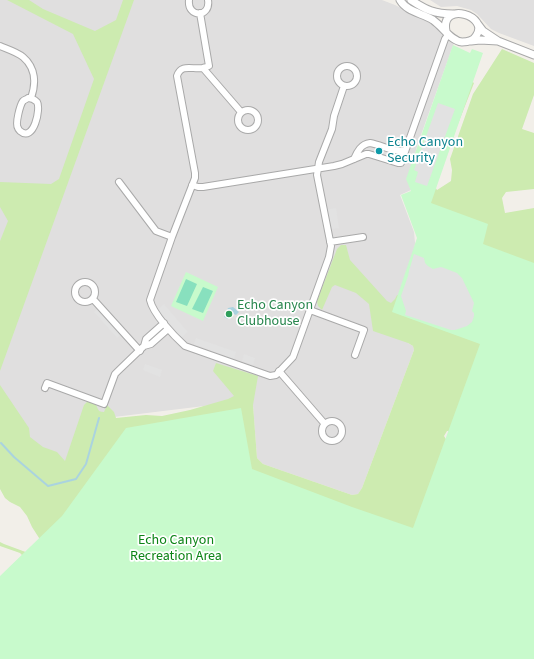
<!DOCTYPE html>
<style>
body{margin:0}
canvas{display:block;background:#f2efe9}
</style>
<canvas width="534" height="659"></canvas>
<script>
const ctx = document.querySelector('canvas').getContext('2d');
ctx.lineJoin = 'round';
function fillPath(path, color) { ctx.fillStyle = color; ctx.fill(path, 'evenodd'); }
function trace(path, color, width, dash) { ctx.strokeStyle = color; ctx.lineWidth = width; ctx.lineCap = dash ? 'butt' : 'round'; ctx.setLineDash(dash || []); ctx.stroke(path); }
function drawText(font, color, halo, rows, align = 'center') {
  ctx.font = font + ' "Source Sans 3",sans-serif'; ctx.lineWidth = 3.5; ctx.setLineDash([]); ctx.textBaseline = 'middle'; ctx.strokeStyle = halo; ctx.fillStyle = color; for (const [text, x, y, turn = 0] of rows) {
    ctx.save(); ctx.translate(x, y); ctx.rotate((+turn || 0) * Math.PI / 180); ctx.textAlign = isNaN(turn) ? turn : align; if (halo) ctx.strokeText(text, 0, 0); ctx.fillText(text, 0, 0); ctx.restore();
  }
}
const residential = new Path2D(`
 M 0,0 L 382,0 L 395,5 L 435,24 L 454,43 L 417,146 L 415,154 L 407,179 L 411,190 L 400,195 L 414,232 L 415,243 L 408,343 L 413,346 L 414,350 L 362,488 L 358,494 L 352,495 L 263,464 L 257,458 L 253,405 L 237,402 L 114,417 L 92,477 L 0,481 Z
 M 430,0 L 534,0 L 534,46 L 499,33 L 491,29 L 477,14 L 471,10 L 457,6 L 441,7 Z`);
const grass = new Path2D(`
 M 7,0 L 29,0 L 43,9 L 95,31 L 116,20 L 123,0 L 134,0 L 0,371 L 0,241 L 8,221 L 0,207 L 0,182 L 51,184 L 59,179 L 94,79 L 73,34 Z
 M 502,49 L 534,63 L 534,95 L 522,129 L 534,133 L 534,189 L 506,192 L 502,198 L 505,213 L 534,208 L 534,478 L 449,431 L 447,431 L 444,436 L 447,441 L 534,589 L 25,558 L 20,553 L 0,546 L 0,542 L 4,544 L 31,554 L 41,541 L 32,527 L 27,516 L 20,507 L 10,502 L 5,498 L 0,489 L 0,385 L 29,428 L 30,437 L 43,447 L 57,452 L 65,461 L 84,405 L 88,401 C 90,401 92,401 94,403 C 99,407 96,412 104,412 L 107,405 L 114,412 L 116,418 L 146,415 L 162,416 L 190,410 L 228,399 L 234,396 L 213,371 L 216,363 L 258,376 L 253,405 L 257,458 L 263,464 L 352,495 L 358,494 L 362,488 L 414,350 L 413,346 L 408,343 L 373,331 L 369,304 L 356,293 L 335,285 L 332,287 L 322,310 L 318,306 L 317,301 L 337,249 L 341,245 L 346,245 L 350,260 L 387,301 L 391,303 L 395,299 L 397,295 L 401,296 L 453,332 L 422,203 L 471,81 L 474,83 L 434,185 L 437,190 L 451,181 L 452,170 L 450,159 L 473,94 Z`);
const park = new Path2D(`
 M 453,45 L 470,53 L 472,49 L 483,53 L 431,203 L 488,224 L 483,244 L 534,263 L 534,659 L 0,659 L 0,576 L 62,516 L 126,428 L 241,408 L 252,469 L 352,507 L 413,528 L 480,344 L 392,312 L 417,238 L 401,195 L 411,191 L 406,179 Z
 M 186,272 L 218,287 L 203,321 L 171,306 Z`);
const pitch = new Path2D(`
 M 186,279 L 197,284 L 187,306 L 176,302 Z
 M 203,287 L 213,291 L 203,313 L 192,309 Z`);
const parking = new Path2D(`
 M 438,103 L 455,109 L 427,186 L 415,182 L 418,172 L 414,170 Z
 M 336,208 L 339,228 L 323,230 L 320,211 Z
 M 414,254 L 424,258 L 425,263 L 428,266 L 433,269 L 441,267 L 444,268 L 457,273 L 462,278 L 474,303 L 472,311 L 474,313 L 474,316 L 472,322 L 467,326 L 455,330 L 451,330 L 405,315 L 406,311 L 401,296 L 408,276 L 409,271 Z
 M 164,304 L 188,332 L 181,338 L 157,310 Z
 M 98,308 L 122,334 L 117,338 L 94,312 Z
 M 196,338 L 236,352 L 234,359 L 194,344 Z
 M 244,354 L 255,358 L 253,365 L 242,361 Z
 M 145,364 L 162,370 L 160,377 L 143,370 Z`);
const water = new Path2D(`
 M 233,307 L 239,312 L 236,315 L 232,313 L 228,319 L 224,317 L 228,308 Z`);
const stream = new Path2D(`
 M 1,443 L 14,457 L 48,486 L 76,479 L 86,464 L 99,418`);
const minor = new Path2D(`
 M 189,0 C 187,18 211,18 208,0
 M 200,13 L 209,66 C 209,66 203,68 203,68 C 193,70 181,63 177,76 L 195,173 L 195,178 L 172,237 L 150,300 C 153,314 174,336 185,346 L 270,376 L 276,375 L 293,357 L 329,257 L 331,246 L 317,175 L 319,162 L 332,129 L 334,116 L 344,86
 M 0,46 C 7,49 17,52 23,57 C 36,68 36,84 31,98
 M337 76a10 10 0 1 1 20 0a10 10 0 1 1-20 0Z
 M 203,68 L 241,112
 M 28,98 C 32,98 34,99 37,102 C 41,108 34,143 20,131 C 19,130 18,129 18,128 C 15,124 20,105 23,101 C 24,100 27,99 28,98 Z
 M238 120a10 10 0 1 1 20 0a10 10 0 1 1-20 0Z
 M 354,159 C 357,152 361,144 370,143 C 382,145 392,152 405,151
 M 119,182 L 156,231 L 172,237
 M 192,185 L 198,187 L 203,187 L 334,166 L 342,164 L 366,154 L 369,154 L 398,163 L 401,163 L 445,39 L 448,35
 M 330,242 L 363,237
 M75 292a10 10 0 1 1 20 0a10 10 0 1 1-20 0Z
 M 93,299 L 140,351
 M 310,310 L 364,330 L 355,355
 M 144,346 L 146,339 L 164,323
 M 279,371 L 324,423
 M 45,388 L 47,383 L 104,404 L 115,374 L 118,371 L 144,346 L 151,344 L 168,329
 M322 431a10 10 0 1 1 20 0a10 10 0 1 1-20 0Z`);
const tertiary = new Path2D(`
 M 400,0 C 407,12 422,13 433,20 C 443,27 451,41 462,42 C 468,42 473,41 476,36 C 491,16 440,0 446,31
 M 411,0 C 426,10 435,14 453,14
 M 477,23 L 483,31 L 498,41
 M 471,41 L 480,40 L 498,41 L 534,55`);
const markers = [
 [379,151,4,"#0f9aa8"],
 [229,314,4,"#2e9e5b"]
];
const cultureNames = [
 ["Echo Canyon",387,143],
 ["Security",387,159]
];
const leisureNames = [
 ["Echo Canyon",237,306],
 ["Clubhouse",237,322]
];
const parkNames = [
 ["Echo Canyon",176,541],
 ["Recreation Area",176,557]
];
fillPath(residential, '#e0dfdf');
fillPath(grass, '#cdebb0');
fillPath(park, '#c8facc');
fillPath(pitch, '#88e0be');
fillPath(parking, '#e2e2e2');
fillPath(water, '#aad3df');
trace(stream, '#aad3df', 2);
trace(minor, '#a9a9a9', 8);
trace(tertiary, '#a9a9a9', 9);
trace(minor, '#fff', 6);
trace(tertiary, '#fff', 7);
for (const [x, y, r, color] of markers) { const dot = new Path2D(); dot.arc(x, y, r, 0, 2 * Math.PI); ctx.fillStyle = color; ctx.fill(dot); trace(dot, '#fff', 1.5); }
drawText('14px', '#0d838f', '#fff', cultureNames, 'left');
drawText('14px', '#27864d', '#fff', leisureNames, 'left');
drawText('14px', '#0c8416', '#fff', parkNames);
</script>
